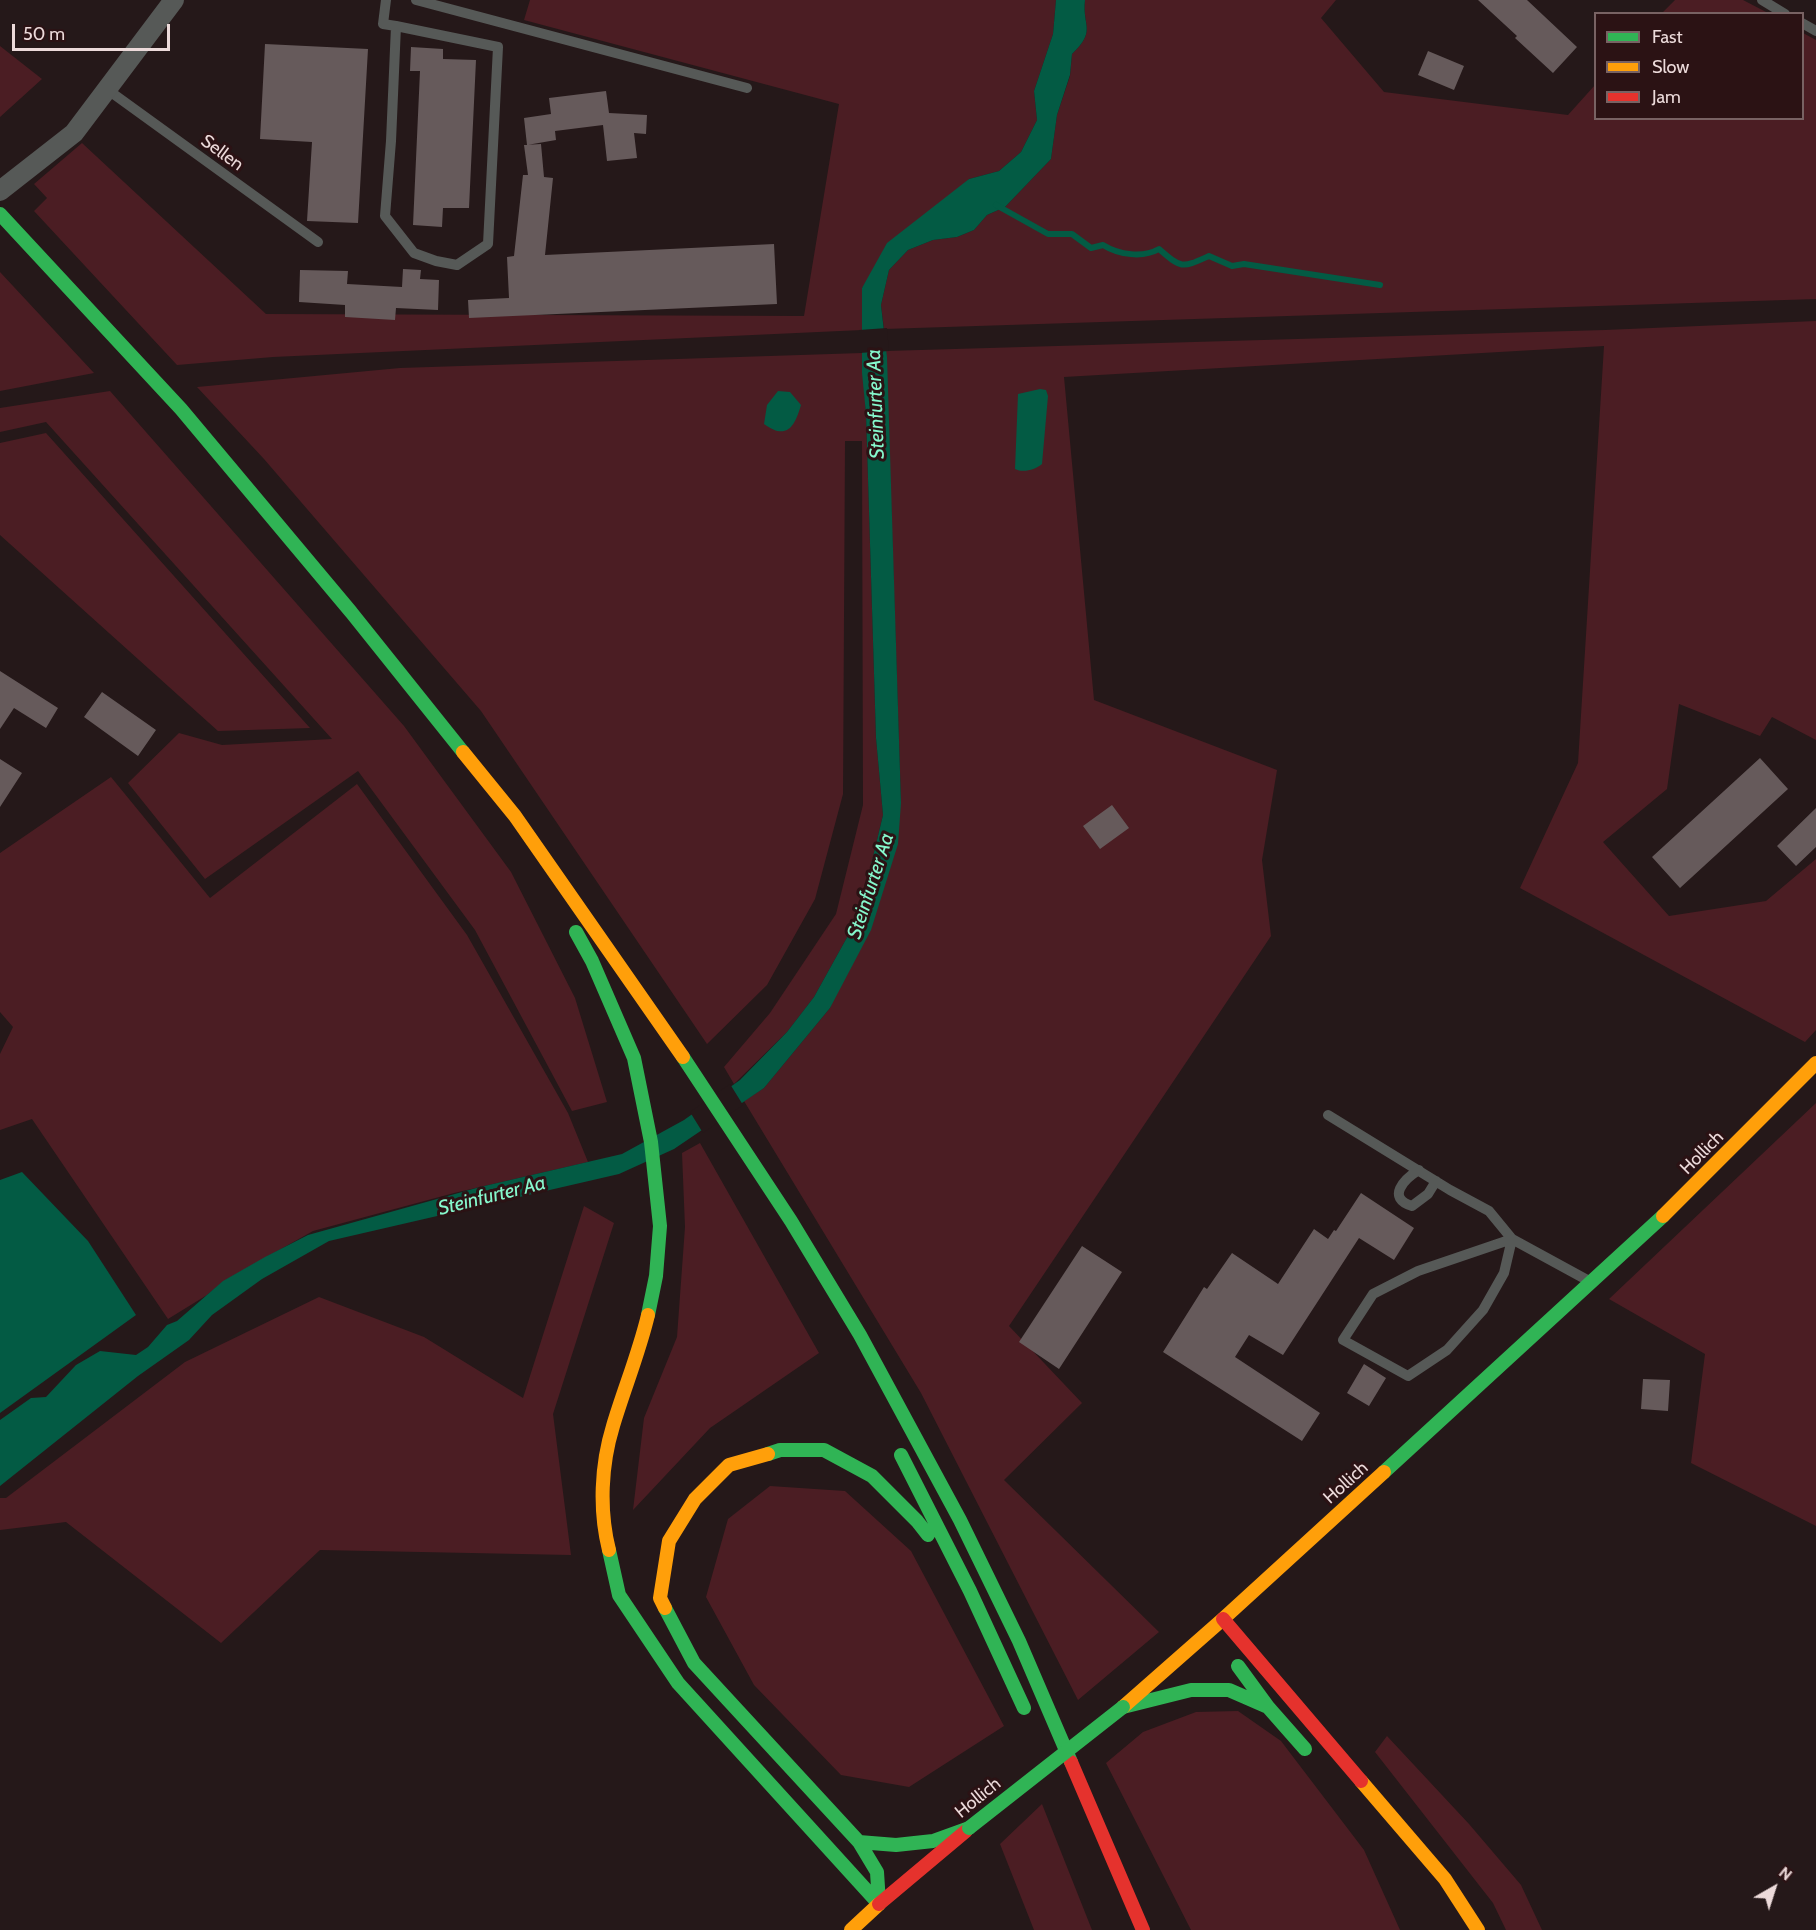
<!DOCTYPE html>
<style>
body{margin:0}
#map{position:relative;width:1816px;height:1930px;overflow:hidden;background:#251819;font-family:Cabin,sans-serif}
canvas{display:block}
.legend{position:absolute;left:1594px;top:12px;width:210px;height:108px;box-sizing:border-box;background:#2b1214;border:2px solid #786263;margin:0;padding:8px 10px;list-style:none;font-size:18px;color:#ecdada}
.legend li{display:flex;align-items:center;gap:12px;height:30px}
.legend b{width:30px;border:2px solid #786263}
.north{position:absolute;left:1744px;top:1858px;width:60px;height:60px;-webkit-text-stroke:4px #2b1214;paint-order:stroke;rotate:39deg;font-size:16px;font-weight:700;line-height:24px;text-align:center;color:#ecdada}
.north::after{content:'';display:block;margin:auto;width:21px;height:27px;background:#ecdada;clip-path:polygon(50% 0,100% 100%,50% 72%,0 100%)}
.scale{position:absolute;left:12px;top:24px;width:158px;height:27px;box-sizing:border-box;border:3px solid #ecdada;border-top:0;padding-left:8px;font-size:18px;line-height:21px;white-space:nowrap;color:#ecdada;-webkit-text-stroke:4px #2b1214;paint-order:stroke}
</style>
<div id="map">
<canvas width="1816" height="1930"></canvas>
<ul class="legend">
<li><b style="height:8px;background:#30b455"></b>Fast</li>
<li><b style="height:8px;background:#ff9f0a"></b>Slow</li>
<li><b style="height:8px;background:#e5322d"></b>Jam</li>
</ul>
<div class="north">N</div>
<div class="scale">50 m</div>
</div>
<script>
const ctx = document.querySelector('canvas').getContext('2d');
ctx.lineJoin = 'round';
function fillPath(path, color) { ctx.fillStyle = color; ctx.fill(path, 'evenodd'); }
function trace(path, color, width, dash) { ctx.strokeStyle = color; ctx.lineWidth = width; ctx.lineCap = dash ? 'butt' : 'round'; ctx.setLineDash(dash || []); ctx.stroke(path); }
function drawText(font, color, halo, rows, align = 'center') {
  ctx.font = font + ' Cabin,sans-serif'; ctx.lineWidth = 6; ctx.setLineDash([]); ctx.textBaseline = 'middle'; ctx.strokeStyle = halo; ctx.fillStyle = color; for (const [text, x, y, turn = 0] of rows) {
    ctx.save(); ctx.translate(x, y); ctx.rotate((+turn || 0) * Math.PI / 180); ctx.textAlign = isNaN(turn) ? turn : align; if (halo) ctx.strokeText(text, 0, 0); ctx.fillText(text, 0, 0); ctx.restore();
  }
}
const green = new Path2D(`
 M 530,0 L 1056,0 L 1053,34 L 1034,91 L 1037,120 L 1021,152 L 999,171 L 969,179 L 862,288 L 862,330 L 273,357 L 177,365 L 34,211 L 47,198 L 34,184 L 82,143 L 266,314 L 804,316 L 839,104 L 524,20 Z
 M 1085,0 L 1336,0 L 1321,18 L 1384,92 L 1568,115 L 1595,85 L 1596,118 L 1802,118 L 1803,33 L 1816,40 L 1816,299 L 884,329 L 881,305 L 889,270 L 908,250 L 933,240 L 957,237 L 974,230 L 987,215 L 1005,207 L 1051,159 L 1057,115 L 1070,76 L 1072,54 C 1097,30 1082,27 1085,0 Z
 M 1675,0 L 1743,0 L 1768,13 L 1662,13 Z
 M 0,46 L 42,79 L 0,117 Z
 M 0,272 L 94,373 L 0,391 Z
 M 1816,321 L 1816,740 L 1772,717 L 1760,736 L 1679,704 L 1667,789 L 1603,842 L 1669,916 L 1766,901 L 1816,859 L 1816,1030 L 1805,1042 L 1520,888 L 1578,763 L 1604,346 L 1064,377 L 1094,700 L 1277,770 L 1262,860 L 1271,936 L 1009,1326 L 1082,1403 L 1004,1480 L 1159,1632 L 1078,1700 L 921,1393 L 744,1101 L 764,1088 L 830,1008 L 901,803 L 886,351 L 1605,330 Z
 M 862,353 L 866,414 L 876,738 L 883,815 L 866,886 L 850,932 L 814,997 L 787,1032 L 734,1084 L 724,1067 L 770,1013 L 836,914 L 863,805 L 862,441 L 845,441 L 843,794 L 815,899 L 767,985 L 707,1044 L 481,711 L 264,459 L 197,387 L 400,368 Z
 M 110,391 L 404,726 L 511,872 L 575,998 L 607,1102 L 572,1111 L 475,930 L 358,771 L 205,879 L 128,783 L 179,733 L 222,745 L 332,739 L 46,422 L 0,432 L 0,408 Z
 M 46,433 L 310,728 L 218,731 L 0,535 L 0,443 Z
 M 111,777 L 210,898 L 357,784 L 467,935 L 568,1113 L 588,1162 L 454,1193 L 313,1231 L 224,1281 L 207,1295 L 168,1319 L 32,1119 L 0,1130 L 0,1054 L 13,1027 L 0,1012 L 0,853 Z
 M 1816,1103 L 1816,1526 L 1691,1463 L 1705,1354 L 1609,1299 Z
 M 700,1143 L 819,1353 L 710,1428 L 633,1510 L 644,1418 L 677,1337 L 685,1227 L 682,1153 Z
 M 584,1206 L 614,1223 L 553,1414 L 571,1555 L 320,1550 L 221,1643 L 66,1522 L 0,1530 L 0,1498 L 6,1498 L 185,1362 L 319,1297 L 424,1337 L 523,1398 Z
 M 770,1486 L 845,1491 L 911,1551 L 1004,1726 L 909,1787 L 841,1775 L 754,1685 L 706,1597 L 728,1519 Z
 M 1238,1711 L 1281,1741 L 1364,1850 L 1400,1930 L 1191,1930 L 1106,1763 L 1143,1732 L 1196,1712 Z
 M 1387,1736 L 1469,1824 L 1521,1885 L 1542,1930 L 1506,1930 L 1493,1903 L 1375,1752 Z
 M 1042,1804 L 1092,1930 L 1034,1930 L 1000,1844 Z`);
const water = new Path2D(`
 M 1056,0 L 1085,0 C 1082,27 1097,30 1072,54 L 1070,75 L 1057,115 L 1051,159 L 1005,207 L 987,215 L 974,230 L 957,237 L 933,240 L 908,250 L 889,270 L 881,305 L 887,357 L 901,803 L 898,844 L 871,930 L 830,1008 L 764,1088 L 674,1149 L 619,1174 L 329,1241 L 262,1279 L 212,1315 L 189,1340 L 138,1376 L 0,1486 L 0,1420 L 31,1398 L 46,1397 L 76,1365 L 100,1351 L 136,1355 L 148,1347 L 167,1325 L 177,1321 L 223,1281 L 265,1257 L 308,1235 L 480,1187 L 622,1154 L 684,1120 L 740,1080 L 787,1032 L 814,997 L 850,932 L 866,886 L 883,815 L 876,738 L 866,414 L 862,373 L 862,288 L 887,243 L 969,179 L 999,171 L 1021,152 L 1037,120 L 1034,91 L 1053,34 Z
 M 1040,389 L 1046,390 L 1048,396 L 1042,464 C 1035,470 1023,473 1015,469 L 1018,394 Z
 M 778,391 L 790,392 L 801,405 C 795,426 787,441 764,424 L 767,405 Z
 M 22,1172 L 88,1241 L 136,1315 L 0,1413 L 0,1180 Z`);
const pier = new Path2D(`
 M 887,328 L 889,351 L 859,353 L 859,330 Z
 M 730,1084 L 743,1105 L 703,1133 L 690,1112 Z`);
const stream = new Path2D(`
 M 996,205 L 1048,234 L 1072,234 L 1091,248 L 1103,245 C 1119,255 1143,258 1159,249 C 1182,269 1182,268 1209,256 L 1232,266 L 1244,264 L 1380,285`);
const building = new Path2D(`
 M 1478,0 L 1527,0 L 1577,47 L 1553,73 L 1515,38 L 1517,36 Z
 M 265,44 L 368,49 L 358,223 L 307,221 L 312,142 L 260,139 Z
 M 411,47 L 443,49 L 443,59 L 476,60 L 469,208 L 443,208 L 442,227 L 413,225 L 420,71 L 410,71 Z
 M 1428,51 L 1464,66 L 1454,90 L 1418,75 Z
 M 606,91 L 609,113 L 647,115 L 646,134 L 634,133 L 637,158 L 607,161 L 603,125 L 555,131 L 556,140 L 527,145 L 524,118 L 551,114 L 549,98 Z
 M 541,144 L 544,177 L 553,178 L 545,255 L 774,244 L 777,304 L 469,318 L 468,300 L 509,298 L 507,257 L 514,256 L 523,175 L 528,175 L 524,145 Z
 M 403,269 L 421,270 L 420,279 L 439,280 L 438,310 L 396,308 L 395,320 L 345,317 L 345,305 L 299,302 L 300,270 L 348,271 L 347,284 L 402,287 Z
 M 0,671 L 58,708 L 46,728 L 14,708 L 0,729 Z
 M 102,692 L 156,730 L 138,756 L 84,717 Z
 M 1760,758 L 1788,789 L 1680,888 L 1652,857 Z
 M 0,759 L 22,773 L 0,807 Z
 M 1112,805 L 1129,828 L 1100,849 L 1083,826 Z
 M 1816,808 L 1816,847 L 1796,866 L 1777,846 Z
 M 1361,1193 L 1414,1228 L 1394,1260 L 1359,1238 L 1283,1355 L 1249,1335 L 1235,1357 L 1320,1413 L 1302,1441 L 1163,1352 L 1204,1287 L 1207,1289 L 1232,1253 L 1278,1284 L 1314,1229 L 1328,1239 L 1334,1230 L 1336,1231 Z
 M 1082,1246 L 1122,1272 L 1059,1369 L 1019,1342 Z
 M 1364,1364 L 1386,1378 L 1369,1406 L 1347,1393 Z
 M 1643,1379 L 1670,1380 L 1668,1411 L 1641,1409 Z`);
const lane = new Path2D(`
 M 386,0 L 383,24 L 396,26 L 498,47 L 488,244 L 457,265 L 436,261 L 414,253 L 385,216 L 391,141 L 396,26
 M 416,0 L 747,88
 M 1762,0 L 1785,14
 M 1802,23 L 1816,31
 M 108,90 L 318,242
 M 1328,1115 L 1450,1190 L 1489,1211 L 1512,1239 L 1504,1273 L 1483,1310 L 1447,1350 L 1408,1376 L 1343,1340 L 1373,1294 L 1418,1271 L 1512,1239 L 1589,1281
 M 1419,1170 C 1404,1179 1386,1198 1412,1206 L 1428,1194 L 1436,1181`);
const street = new Path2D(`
 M 0,191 L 74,133 L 174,0`);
const fast = new Path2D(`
 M 0,214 L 181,409 L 351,612 L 463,752
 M 576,932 L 592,961 L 634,1058 L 651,1142 L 660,1226 L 656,1276 L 648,1315
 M 683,1057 L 791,1221 L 860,1335 L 960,1520 L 1019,1641 L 1071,1762
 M 768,1454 L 780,1450 L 824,1450 L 872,1476 L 917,1521 L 928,1535
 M 901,1455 L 970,1591 L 1024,1708
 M 1384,1472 L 1663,1216
 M 609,1550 L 619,1595 L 678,1683 L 879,1904
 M 665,1608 L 694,1663 L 859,1842 L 877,1872 L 879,1903
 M 1238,1666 L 1268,1707 L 1305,1749
 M 1123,1707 L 1191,1690 L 1229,1690 L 1268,1707
 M 859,1842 L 896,1845 L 933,1841 L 969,1828`);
const slow = new Path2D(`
 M 463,752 L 515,816 L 683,1057
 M 1663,1216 L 1816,1063
 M 609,1550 C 599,1510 601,1465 613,1426 C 624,1389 639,1353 648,1315
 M 665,1608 L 660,1598 L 669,1541 L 695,1499 L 729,1465 L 768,1454
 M 1123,1707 L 1223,1619 L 1384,1472
 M 1361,1781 L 1445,1879 L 1478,1930
 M 851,1930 L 879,1904`);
const jam = new Path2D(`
 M 1223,1619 L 1361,1781
 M 1071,1762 L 1143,1930
 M 879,1904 L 966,1831`);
const fastBridge = new Path2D(`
 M 969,1828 L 1123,1707`);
const streetNames = [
 ["Sellen",222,153,36],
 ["Hollich",1702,1153,-45],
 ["Hollich",1346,1483,-42],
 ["Hollich",978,1798,-39]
];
const waterNames = [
 ["Steinfurter Aa",876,404,-92],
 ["Steinfurter Aa",871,886,-72],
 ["Steinfurter Aa",492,1196,-14]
];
fillPath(green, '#4b1d23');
fillPath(water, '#035b44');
fillPath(pier, '#251819');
trace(stream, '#035b44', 6);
fillPath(building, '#665a5b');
trace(lane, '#565957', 10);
trace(street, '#565957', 20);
trace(fast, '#30b455', 14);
trace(slow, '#ff9f0a', 14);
trace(jam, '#e5322d', 14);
trace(fastBridge, '#30b455', 14);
drawText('18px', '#ecdada', '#2b1214', streetNames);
drawText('italic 20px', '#86f8cd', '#2b1214', waterNames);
</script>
